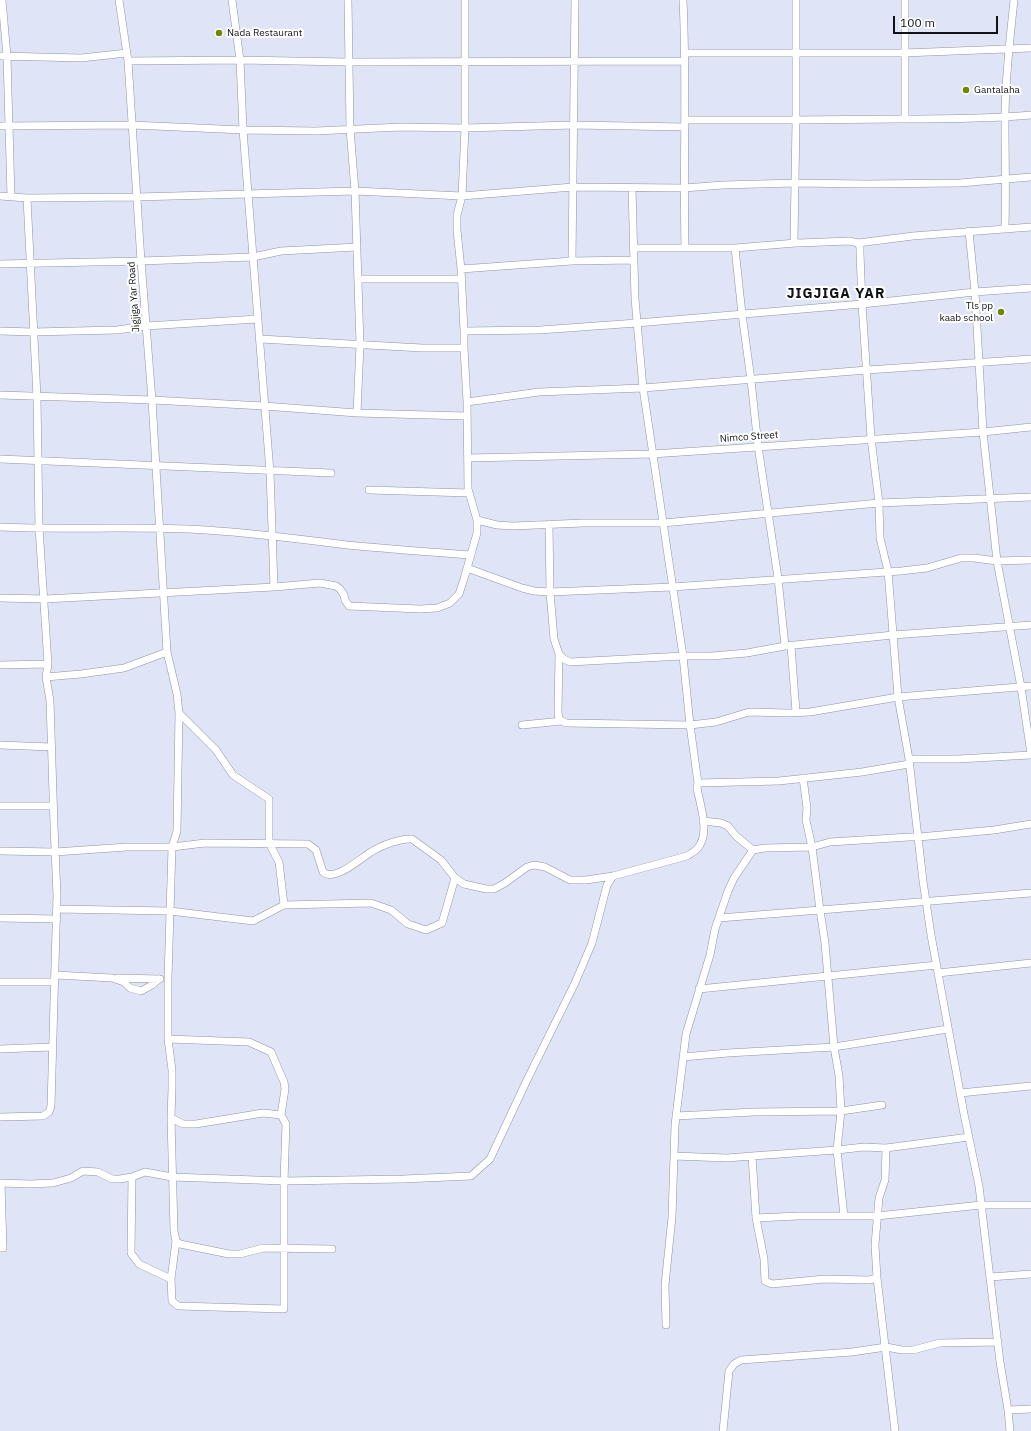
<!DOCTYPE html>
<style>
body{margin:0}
#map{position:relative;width:1031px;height:1431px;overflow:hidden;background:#dfe5f7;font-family:"IBM Plex Sans",sans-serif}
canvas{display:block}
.scale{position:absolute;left:893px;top:16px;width:105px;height:18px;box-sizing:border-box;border:2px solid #111319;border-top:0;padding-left:5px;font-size:12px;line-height:14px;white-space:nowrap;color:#111319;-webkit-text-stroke:3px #fff;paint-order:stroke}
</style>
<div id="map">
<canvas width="1031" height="1431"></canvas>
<div class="scale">100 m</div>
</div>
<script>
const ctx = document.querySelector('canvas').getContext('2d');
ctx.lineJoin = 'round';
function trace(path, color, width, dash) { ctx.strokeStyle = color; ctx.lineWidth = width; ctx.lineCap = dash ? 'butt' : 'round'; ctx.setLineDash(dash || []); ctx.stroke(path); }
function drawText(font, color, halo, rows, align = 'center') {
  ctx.font = font + ' "IBM Plex Sans",sans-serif'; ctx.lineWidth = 4; ctx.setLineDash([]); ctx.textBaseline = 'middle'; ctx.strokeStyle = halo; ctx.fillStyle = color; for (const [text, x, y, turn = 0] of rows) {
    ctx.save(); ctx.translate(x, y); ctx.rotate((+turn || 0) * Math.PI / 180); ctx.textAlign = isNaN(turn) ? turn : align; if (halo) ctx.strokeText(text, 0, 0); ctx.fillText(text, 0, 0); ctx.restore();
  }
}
const street = new Path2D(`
 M 2,0 L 7,56 L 11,197
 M 119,0 L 128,61 L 141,261 L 152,400 L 167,652 L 177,694 L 179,713 L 216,750 L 233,775 L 269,799 L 269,843 L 279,862 L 284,905 L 371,903 L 391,910 L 408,924 L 426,930 L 442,923 L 455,878
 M 232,0 L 240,60 L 243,130 L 270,472 L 274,587
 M 348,0 L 350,129 L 355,191 L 360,344 L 357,413
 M 683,0 C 687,82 683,165 685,248
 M 796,0 L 796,121 L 794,242 L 799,243 L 849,241 L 858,243 L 913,236 L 1031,227
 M 685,53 L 904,53 L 1031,48
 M 0,56 L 81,58 L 127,53
 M 128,61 L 240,60 L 348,62 L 685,61
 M 905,119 L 905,0
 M 685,120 C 757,120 828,120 900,119 C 944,119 988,119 1031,115
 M 0,126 L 132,125 L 243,130 L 316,131 L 401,127 L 465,128 L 574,125 L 685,127
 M 0,196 L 27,198 L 137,197 L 355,191 L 462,196 L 573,187 L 684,188 L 723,185 L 795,183 L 866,184 L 960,183 L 1031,177
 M 1005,228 C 1006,192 1005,155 1005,119 C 1005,79 1010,39 1014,0
 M 969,231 L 975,292 L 983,432 L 997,561 L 1021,687 L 1031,754
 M 858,243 L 860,247 L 860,253 L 862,304 L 871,438 L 879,503 L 880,538 L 888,571 L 898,697 L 909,759 L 923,881 L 931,935 L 964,1114 L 979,1186 L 1000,1362 L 1008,1410 L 1010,1431
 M 633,248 L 735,248 L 796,243
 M 735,248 L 742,314 L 751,380 L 758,446 L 778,578 L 785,646
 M 572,261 L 575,0
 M 0,264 L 141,261 L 253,257 L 281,251 L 357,247
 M 461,269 L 572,261 L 633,260
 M 358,279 L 462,279
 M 0,331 L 33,332 L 117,330 L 146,326 L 258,319
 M 464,331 L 540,330 L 637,323 L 862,304 L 975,292 L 1031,288
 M 260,339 L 422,348 L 464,348
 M 0,395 L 152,400 L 264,406 L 357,413 L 467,416
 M 467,402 L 539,392 L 643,388 L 867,370 L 1031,359
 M 468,458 L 652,454 L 983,432 L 1031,427
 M 0,459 L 331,473
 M 369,490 L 469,493
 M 477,520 L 497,525 L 513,526 L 583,523 L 663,523 L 879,503 L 1031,497
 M 549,524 L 550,592 L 554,639 L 559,654 L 564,659 L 570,662 L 683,656 L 712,656 L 747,653 L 785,646 L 893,635 L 1031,625
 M 0,527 C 69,530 137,526 206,530 C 253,533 300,539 347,545 C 388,549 430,552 471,555
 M 467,568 L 522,588 L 534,591 L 550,592 L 672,587 L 901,571 L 927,568 L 961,558 L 974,558 L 997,561 L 1031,560
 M 0,598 L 45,599 L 274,587 L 320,583 L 336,586 L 340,589 L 344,595 L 345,600 L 349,606 L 420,609 L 437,608 L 450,603 L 459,594 L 464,579 L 477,533 L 477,520 L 468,489 L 467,402 L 464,348 L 464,331 L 461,269 L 457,230 L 457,215 L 462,196 L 465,128 L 465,0
 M 791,646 L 796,712
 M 559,654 L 558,712 L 559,719 L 562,721
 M 0,665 L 48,664
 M 46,677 L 81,674 L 124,668 L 167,652
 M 522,725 L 562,721 L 566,723 L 690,725 L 716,722 L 749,712 L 788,713 L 810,712 L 898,697 L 1031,686
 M 0,745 L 51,747
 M 909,759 L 958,759 L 1031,755
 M 698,783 L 779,781 L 862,772 L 909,764
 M 0,806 L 53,806
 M 703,821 L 721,823 L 728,826 L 736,836 L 753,850 L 765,848 L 812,847 L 806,820 L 807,808 L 803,778
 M 0,851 L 55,852 L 127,847 L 172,847 L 205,843 L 308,844 L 316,850 L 323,872 C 335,882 361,858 371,852 C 382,845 401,838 412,839 L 441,860 L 455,878 L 464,884 L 486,889 L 494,889 L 505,883 L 527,867 L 534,865 L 545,867 L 570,880 L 586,880 L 613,876 L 687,856 C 690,854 694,852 697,849 C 711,834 700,805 697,788 L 698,783 L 690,725 L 683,656 L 643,388 L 635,299 L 632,188
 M 57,909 L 170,911 L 253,921 L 284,905
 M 0,918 L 57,919
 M 719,918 L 820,910 L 812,847 L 830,842 L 909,837 L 919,837 L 994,830 L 1031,824
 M 938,973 L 1031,963
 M 55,975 L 112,978 L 124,982 L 130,988 L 141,991 L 152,985 L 159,979
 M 118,978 L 160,979
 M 0,982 L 55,982
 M 699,989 L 937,965
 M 168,1039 L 249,1042 L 271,1052 L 284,1082 L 285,1089 L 281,1115
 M 0,1049 L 52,1047
 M 683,1057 L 728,1053 L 834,1047 L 948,1029
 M 960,1093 L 1031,1086
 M 676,1116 L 754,1112 L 841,1111 L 882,1105
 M 0,1117 L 43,1116 L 49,1112 L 51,1106 L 57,895 L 54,825 L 50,701 L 46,677 L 48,664 L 39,528 L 37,397 L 27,198
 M 171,1118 L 174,1231 L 176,1241 L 180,1244 L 229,1254 L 240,1254 L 263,1248 L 332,1249
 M 886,1148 L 885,1180 L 879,1198 L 875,1245 L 877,1278 L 895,1431
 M 674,1156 L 727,1158 L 752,1156
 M 132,1177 L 131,1253 L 139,1264 L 171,1279
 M 844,1216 L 837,1150 L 864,1147 L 886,1148 L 969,1137
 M 756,1218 L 798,1216 L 877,1216 L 981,1205 L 1031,1205
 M 176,1241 L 171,1279 L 172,1301 L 178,1306 L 284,1309 L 284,1181 L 286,1124 L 281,1115 L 263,1113 L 196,1124 L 183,1124 L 171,1118 L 172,1088 L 172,1070 L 168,1039 L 168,978 L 172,847 L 177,831 L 179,713
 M 0,1248 L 3,1248 L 1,1183 L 30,1184 L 53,1183 L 71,1178 L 83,1171 L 98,1172 L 112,1179 L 120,1179 L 132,1177 L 145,1172 L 172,1177 L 284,1181 L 403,1179 L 471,1176 L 490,1159 L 527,1080 L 575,983 L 592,943 L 607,885 L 613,876
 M 990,1277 L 1031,1274
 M 877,1278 L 869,1280 L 825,1279 L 772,1284 L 765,1281 L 764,1259 L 756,1218 L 752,1156 L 837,1150 L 841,1111 L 839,1076 L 834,1047 L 825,943 L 820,910 L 1031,893
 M 666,1325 L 665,1285 L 672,1217 L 675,1125 L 686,1034 L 710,955 L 715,929 L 728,891 L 734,878 L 753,850
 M 1008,1410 L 1031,1409
 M 723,1431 L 729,1371 L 734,1364 L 741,1360 L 852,1352 L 886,1347 L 902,1350 L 913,1350 L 940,1343 L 998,1342`);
const markers = [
 [219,33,4,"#6e8900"],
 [966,90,4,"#6e8900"],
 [1001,312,4,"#6e8900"]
];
const poiNames = [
 ["Nada Restaurant",227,33],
 ["Gantalaha",974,90],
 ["Tls pp",993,306,"right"],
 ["kaab school",993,318,"right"]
];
const streetNames = [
 ["Jigjiga Yar Road",134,297,-94],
 ["Nimco Street",749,437,-4]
];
const districtNames = [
 ["JIGJIGA YAR",836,294]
];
trace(street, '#8e93a4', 8);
trace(street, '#fff', 7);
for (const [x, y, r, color] of markers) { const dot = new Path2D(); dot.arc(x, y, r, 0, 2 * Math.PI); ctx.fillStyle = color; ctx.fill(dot); trace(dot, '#fff', 1.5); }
drawText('10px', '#111319', '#fff', poiNames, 'left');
drawText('10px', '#111319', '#fff', streetNames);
ctx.letterSpacing = '1px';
drawText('bold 14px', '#111319', '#fff', districtNames);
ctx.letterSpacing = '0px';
</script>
